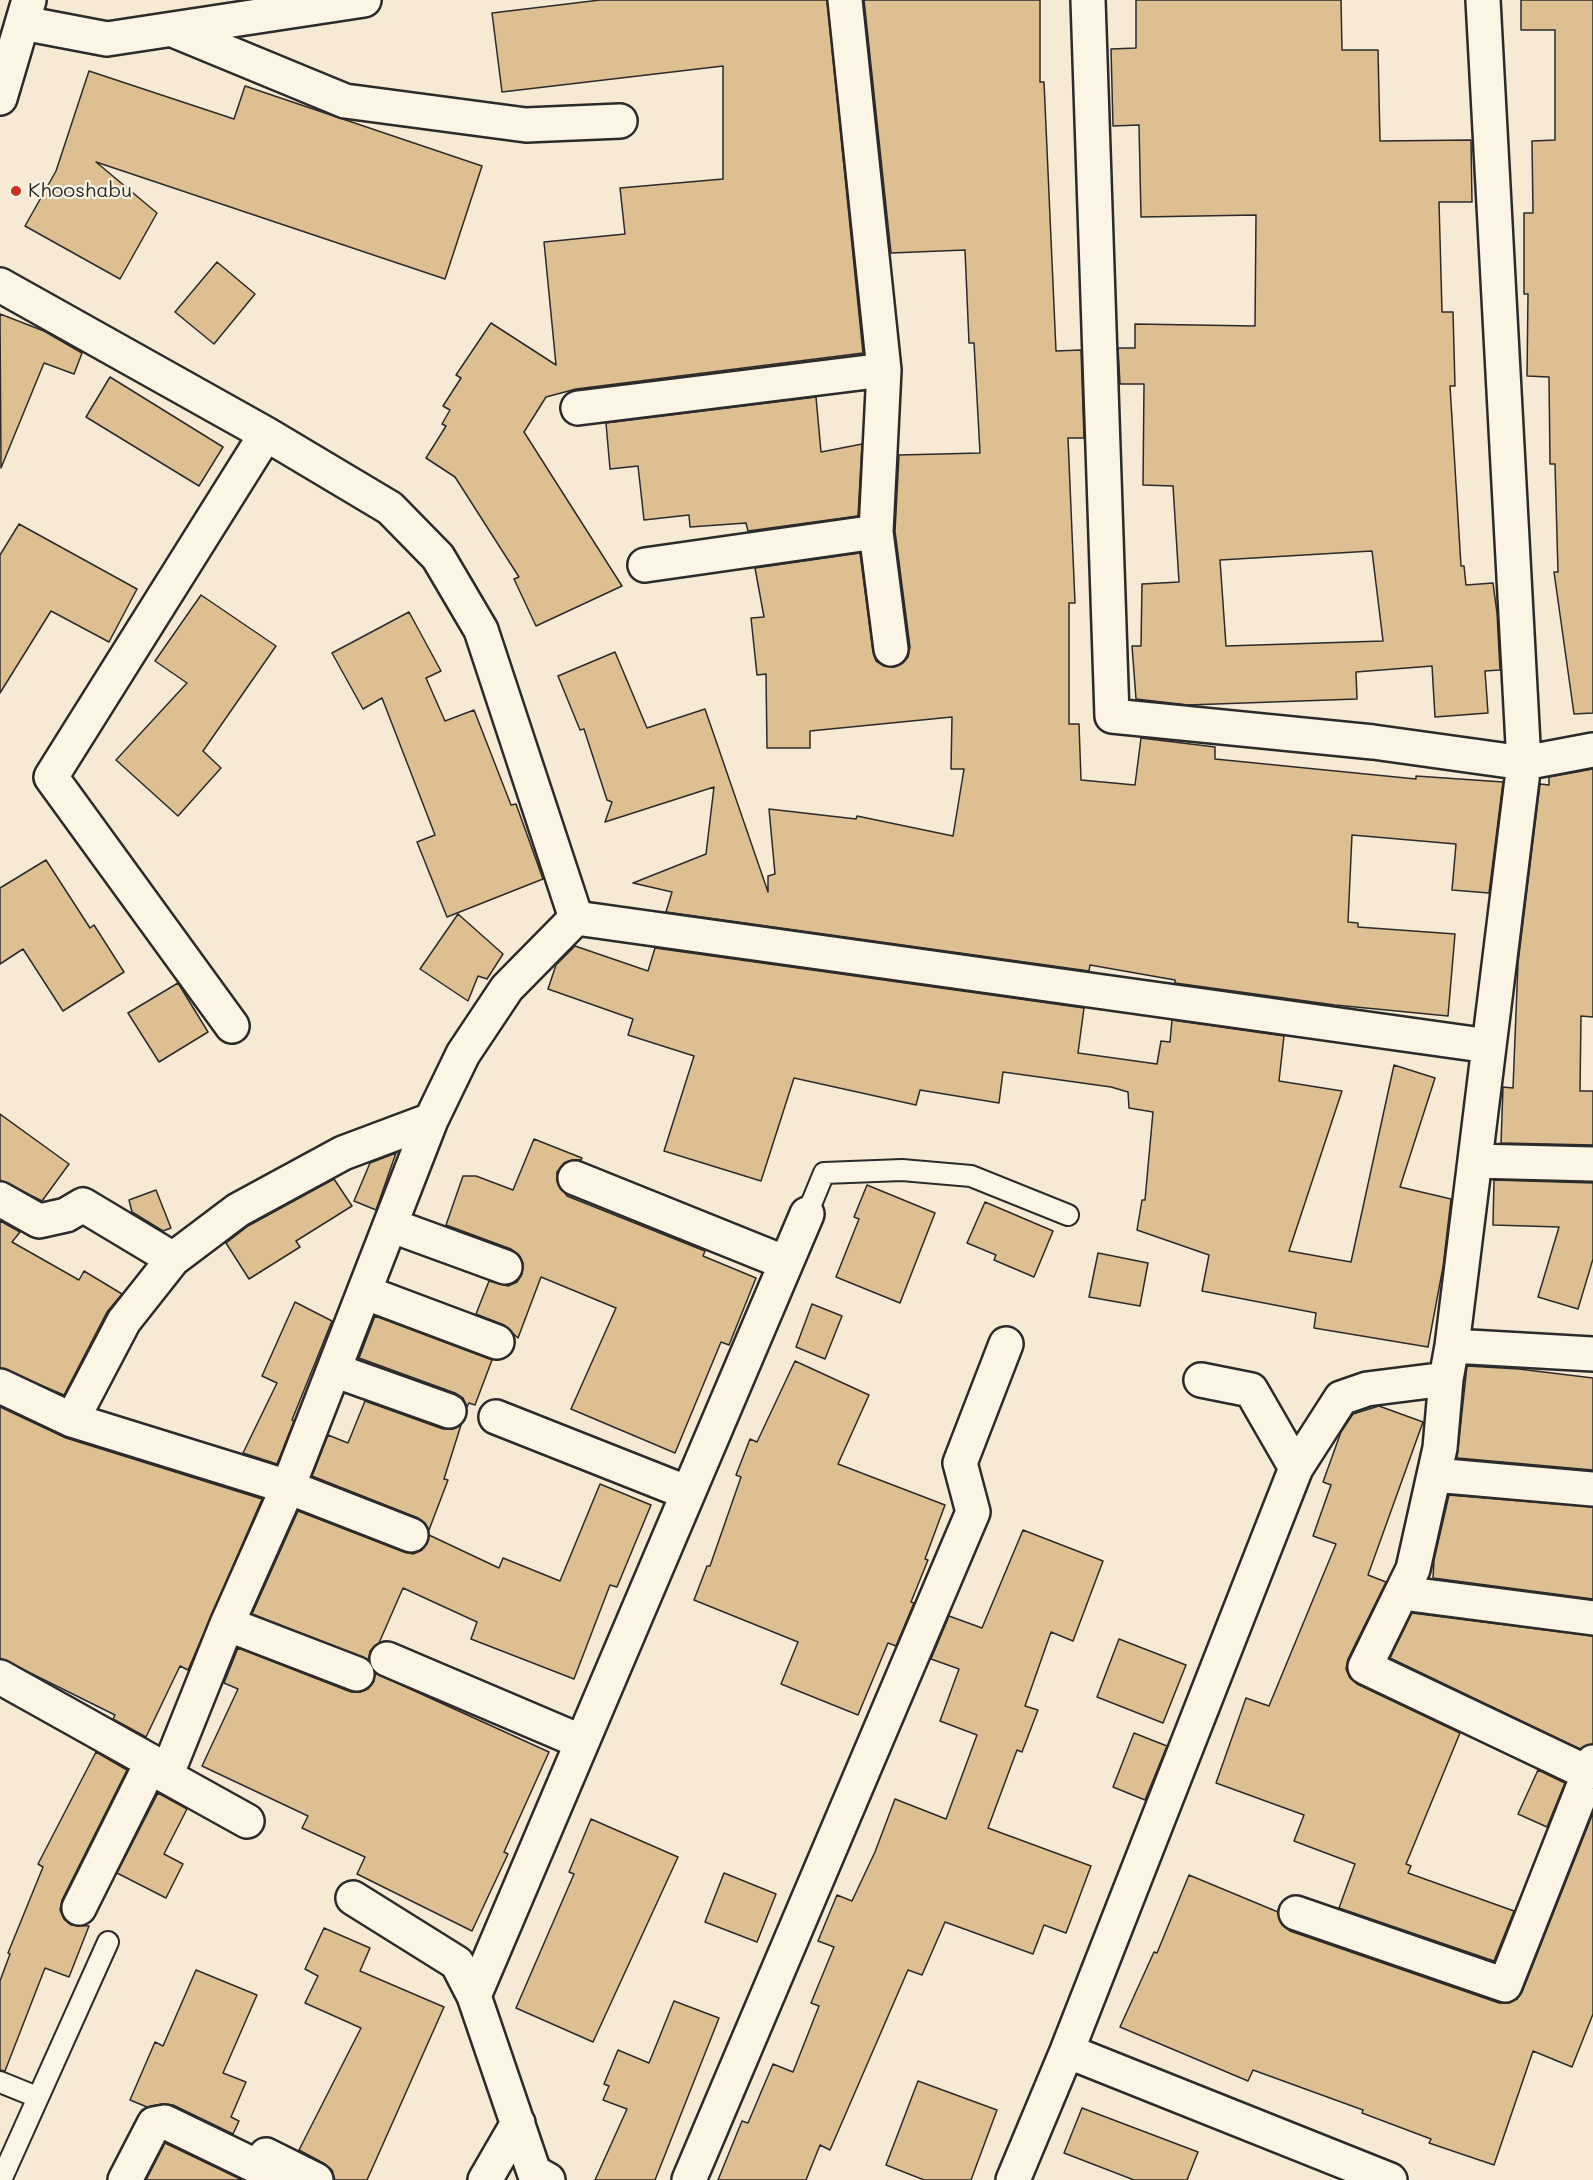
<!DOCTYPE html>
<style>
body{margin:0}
canvas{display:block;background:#f6ead4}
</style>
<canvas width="1593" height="2180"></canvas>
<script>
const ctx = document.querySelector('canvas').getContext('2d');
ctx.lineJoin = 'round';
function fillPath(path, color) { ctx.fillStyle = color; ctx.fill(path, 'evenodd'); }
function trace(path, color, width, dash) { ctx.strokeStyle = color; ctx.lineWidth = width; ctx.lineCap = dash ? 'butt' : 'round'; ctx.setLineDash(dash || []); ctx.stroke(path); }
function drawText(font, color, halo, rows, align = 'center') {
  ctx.font = font + ' Mali,sans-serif'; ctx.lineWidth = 4.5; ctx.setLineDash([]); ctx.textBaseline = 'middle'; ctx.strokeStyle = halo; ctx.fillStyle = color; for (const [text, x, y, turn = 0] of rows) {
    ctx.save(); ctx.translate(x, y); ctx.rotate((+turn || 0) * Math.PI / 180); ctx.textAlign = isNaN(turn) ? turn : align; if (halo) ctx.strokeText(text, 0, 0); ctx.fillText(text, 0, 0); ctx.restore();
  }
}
const building = new Path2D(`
 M 600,0 L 827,0 L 863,353 L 576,389 L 546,397 L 524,432 L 622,586 L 536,626 L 514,579 L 519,577 L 455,477 L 426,458 L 446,426 L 442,424 L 450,410 L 443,406 L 461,378 L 456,375 L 491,323 L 556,365 L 544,242 L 625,234 L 620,188 L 723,179 L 723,66 L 502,92 L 492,13 Z
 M 864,0 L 1040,0 L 1040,82 L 1044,82 L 1056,351 L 1081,350 L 1084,438 L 1068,438 L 1075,603 L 1069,603 L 1069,724 L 1079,724 L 1081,780 L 1135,785 L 1141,738 L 1215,747 L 1215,759 L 1416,779 L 1416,776 L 1503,782 L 1489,893 L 1452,890 L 1456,844 L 1352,835 L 1348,922 L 1358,923 L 1358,927 L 1455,934 L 1448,1016 L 1335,1005 L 1175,983 L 1175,980 L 1090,965 L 1089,971 L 666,912 L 672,892 L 633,883 L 706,854 L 714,787 L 605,822 L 612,802 L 607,800 L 584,729 L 580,730 L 558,676 L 615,652 L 647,728 L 705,709 L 768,892 L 768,876 L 775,874 L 769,809 L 856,819 L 857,816 L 953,836 L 964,769 L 951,769 L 952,717 L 810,731 L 810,748 L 767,748 L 766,674 L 757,675 L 751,618 L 764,617 L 755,568 L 860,553 L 873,652 L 876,661 L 884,666 L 894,667 L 903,663 L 908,657 L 910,647 L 895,531 L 899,455 L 980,453 L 974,343 L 969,343 L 965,250 L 891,253 Z
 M 1136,0 L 1341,0 L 1342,50 L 1378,50 L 1380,141 L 1471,140 L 1472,202 L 1439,202 L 1442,312 L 1453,312 L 1455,386 L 1450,386 L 1461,566 L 1464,566 L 1466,585 L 1493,583 L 1497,613 L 1500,670 L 1485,671 L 1488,713 L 1435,717 L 1432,666 L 1356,672 L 1357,699 L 1188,705 L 1136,699 L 1132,646 L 1141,646 L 1142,584 L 1179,582 L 1173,486 L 1143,485 L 1144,384 L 1120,384 L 1118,348 L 1135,348 L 1135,324 L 1255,326 L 1256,215 L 1141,217 L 1139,125 L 1113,126 L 1111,49 L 1136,48 ZM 1372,551 L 1383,641 L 1226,646 L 1220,560 Z
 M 1521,0 L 1593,0 L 1593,713 L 1574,714 L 1554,572 L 1558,572 L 1555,464 L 1550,464 L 1549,377 L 1527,376 L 1528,294 L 1524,294 L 1524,213 L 1533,213 L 1532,141 L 1555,140 L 1555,30 L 1521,30 Z
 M 89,71 L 234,119 L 245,86 L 482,166 L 445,279 L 96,162 L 157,213 L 120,279 L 25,226 L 56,171 Z
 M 217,262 L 255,294 L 214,344 L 175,312 Z
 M 0,314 L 44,331 L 82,353 L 74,374 L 44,363 L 1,468 Z
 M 110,377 L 223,447 L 199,486 L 86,417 Z
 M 816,397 L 821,452 L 862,444 L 858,516 L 748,531 L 746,523 L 690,527 L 689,515 L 644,520 L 638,466 L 610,469 L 606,423 Z
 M 19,524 L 137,589 L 109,642 L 51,611 L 0,693 L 0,555 Z
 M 201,595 L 276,646 L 203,751 L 221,768 L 178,816 L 116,760 L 187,683 L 155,661 Z
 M 409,612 L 441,671 L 426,678 L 445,721 L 474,710 L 511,805 L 516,804 L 543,879 L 447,917 L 417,842 L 435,835 L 382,698 L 363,709 L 332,653 Z
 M 1593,769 L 1593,1017 L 1581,1016 L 1580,1091 L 1593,1091 L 1593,1145 L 1501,1143 L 1503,1087 L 1513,1088 L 1518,963 L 1540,784 L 1549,785 L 1549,777 Z
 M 46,860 L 90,928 L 94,925 L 124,972 L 63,1011 L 23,949 L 0,964 L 0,888 Z
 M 458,914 L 503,954 L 487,979 L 478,976 L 468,1001 L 420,969 Z
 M 575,946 L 648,971 L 655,948 L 1084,1008 L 1078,1053 L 1157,1064 L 1161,1041 L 1170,1042 L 1172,1020 L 1284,1036 L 1279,1081 L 1342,1091 L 1289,1251 L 1351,1262 L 1394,1065 L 1435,1078 L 1400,1187 L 1451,1199 L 1443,1267 L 1428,1347 L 1314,1328 L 1316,1313 L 1202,1291 L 1209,1255 L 1137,1230 L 1142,1200 L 1145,1200 L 1153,1112 L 1129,1108 L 1128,1092 L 1111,1087 L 1003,1072 L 999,1103 L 920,1090 L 916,1105 L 794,1078 L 761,1181 L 664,1151 L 694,1056 L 628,1035 L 633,1019 L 548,989 L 556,965 Z
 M 178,983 L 208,1032 L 159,1062 L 128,1013 Z
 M 0,1114 L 69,1164 L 42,1201 L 0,1180 Z
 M 534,1139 L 582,1158 L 581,1160 L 572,1160 L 564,1163 L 557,1172 L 557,1181 L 567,1196 L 705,1251 L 703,1256 L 756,1278 L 729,1345 L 721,1342 L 675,1453 L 571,1409 L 616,1308 L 541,1277 L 518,1338 L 504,1325 L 476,1314 L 489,1281 L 508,1286 L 517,1282 L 522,1274 L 523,1263 L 519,1255 L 511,1249 L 446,1225 L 463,1176 L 476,1176 L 513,1190 Z
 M 396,1153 L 376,1210 L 354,1201 L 370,1163 Z
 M 334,1179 L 352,1206 L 296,1241 L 300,1247 L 249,1279 L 226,1243 L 248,1226 Z
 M 1494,1180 L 1593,1183 L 1593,1259 L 1578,1309 L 1538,1297 L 1559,1227 L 1493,1225 Z
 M 867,1185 L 935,1213 L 900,1303 L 836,1277 L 859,1219 L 854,1217 Z
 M 156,1190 L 171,1228 L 163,1231 L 132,1212 L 129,1200 Z
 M 985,1202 L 1053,1231 L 1034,1277 L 994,1260 L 996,1255 L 967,1243 Z
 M 0,1221 L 20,1232 L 12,1242 L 79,1280 L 84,1271 L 122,1294 L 107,1312 L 64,1395 L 0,1368 Z
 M 1098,1253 L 1148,1263 L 1140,1306 L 1089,1297 Z
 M 295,1302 L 332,1321 L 292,1420 L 294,1421 L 277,1464 L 243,1453 L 277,1383 L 262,1376 Z
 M 812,1304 L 842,1316 L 825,1359 L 796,1347 Z
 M 375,1316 L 492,1360 L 475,1405 L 469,1403 L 467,1407 L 463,1398 L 455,1393 L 359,1358 Z
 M 795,1361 L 869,1395 L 838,1464 L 945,1505 L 925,1559 L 928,1560 L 911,1602 L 914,1603 L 896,1646 L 888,1643 L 858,1715 L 781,1684 L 798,1642 L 694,1600 L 707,1566 L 710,1566 L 741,1477 L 736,1475 L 750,1439 L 757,1442 Z
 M 1467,1366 L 1519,1369 L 1593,1378 L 1593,1470 L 1457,1458 Z
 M 365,1401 L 443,1429 L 453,1429 L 461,1425 L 444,1479 L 448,1480 L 429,1530 L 425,1523 L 418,1518 L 312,1476 L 328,1435 L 348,1443 Z
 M 1379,1406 L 1423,1422 L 1368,1575 L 1386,1582 L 1348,1659 L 1346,1669 L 1350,1678 L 1357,1684 L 1460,1733 L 1406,1864 L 1411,1866 L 1408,1873 L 1514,1911 L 1494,1961 L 1339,1908 L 1355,1864 L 1294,1841 L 1304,1815 L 1216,1783 L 1246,1698 L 1269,1706 L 1336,1544 L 1313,1536 L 1331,1485 L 1323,1482 L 1341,1432 L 1353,1414 Z
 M 0,1407 L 66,1438 L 262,1499 L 188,1670 L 180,1666 L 146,1737 L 113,1719 L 115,1715 L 0,1658 Z
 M 600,1484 L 651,1505 L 617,1587 L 610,1585 L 574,1679 L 471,1639 L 477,1622 L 403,1588 L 379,1643 L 370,1651 L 369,1660 L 252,1614 L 298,1511 L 404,1552 L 413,1554 L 422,1550 L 429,1535 L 499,1568 L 503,1558 L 560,1581 Z
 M 1449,1495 L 1593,1507 L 1593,1599 L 1433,1578 L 1434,1560 Z
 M 1023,1530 L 1103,1561 L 1073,1641 L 1051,1632 L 1025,1706 L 1038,1710 L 1022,1752 L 1017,1750 L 988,1828 L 1091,1866 L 1066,1933 L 1044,1925 L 1033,1954 L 945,1922 L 922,1975 L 908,1970 L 830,2150 L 820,2145 L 806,2180 L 718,2180 L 742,2121 L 748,2123 L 773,2064 L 793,2072 L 819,2006 L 811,2003 L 834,1947 L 818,1941 L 837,1895 L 852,1901 L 875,1852 L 895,1799 L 946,1819 L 977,1735 L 940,1721 L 959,1669 L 931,1659 L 949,1616 L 982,1628 Z
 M 1412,1613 L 1593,1636 L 1593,1744 L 1580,1749 L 1390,1658 Z
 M 1119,1639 L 1186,1665 L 1163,1723 L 1097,1697 Z
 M 238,1648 L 351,1692 L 360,1692 L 368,1689 L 374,1681 L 375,1673 L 549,1752 L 504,1852 L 508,1854 L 472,1931 L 357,1874 L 365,1857 L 302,1828 L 308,1816 L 202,1766 L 238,1689 L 224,1683 Z
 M 1134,1733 L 1167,1746 L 1145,1800 L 1113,1787 Z
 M 96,1752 L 127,1770 L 62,1900 L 60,1910 L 64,1919 L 71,1925 L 89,1926 L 69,1977 L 45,1968 L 5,2071 L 0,2070 L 0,1981 L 10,1954 L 8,1953 L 43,1867 L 38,1864 Z
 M 1538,1770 L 1565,1783 L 1547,1827 L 1518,1814 Z
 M 158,1793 L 187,1809 L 164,1854 L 183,1864 L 166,1898 L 117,1873 Z
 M 1593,1813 L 1593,2014 L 1572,2067 L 1533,2051 L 1494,2165 L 1429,2143 L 1431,2139 L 1362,2113 L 1363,2110 L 1253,2070 L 1248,2081 L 1120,2027 L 1154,1952 L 1157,1953 L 1189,1875 L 1278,1912 L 1282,1925 L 1290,1931 L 1499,2003 L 1509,2003 L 1517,1999 L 1522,1992 Z
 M 591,1819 L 678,1857 L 593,2042 L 516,2008 L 574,1874 L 569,1872 Z
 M 724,1873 L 776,1894 L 757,1942 L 705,1922 Z
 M 324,1928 L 370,1948 L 360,1971 L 444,2007 L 367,2180 L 335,2180 L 332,2170 L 325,2164 L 299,2150 L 361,2028 L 305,2003 L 318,1976 L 305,1969 Z
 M 196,1970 L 257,1995 L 223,2073 L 246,2082 L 231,2117 L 239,2121 L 233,2134 L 173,2105 L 162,2104 L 147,2107 L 130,2100 L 155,2042 L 163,2046 Z
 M 674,2001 L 719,2018 L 655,2180 L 595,2180 L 627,2109 L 603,2100 L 609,2086 L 604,2084 L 618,2050 L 649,2063 Z
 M 918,2081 L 997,2110 L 971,2180 L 924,2180 L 886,2165 Z
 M 1082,2108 L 1198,2152 L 1187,2180 L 1134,2180 L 1064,2153 Z
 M 165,2143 L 242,2180 L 146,2180 Z`);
const service = new Path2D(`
 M 807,1214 L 824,1173 L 902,1170 L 971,1176 L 1068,1215
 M 0,2082 L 37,2097
 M 1,2180 L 108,1942`);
const minor = new Path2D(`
 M 845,0 L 884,370 L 876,532 L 891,649
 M 1088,0 L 1112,716 L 1373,742 L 1524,763 L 1593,750
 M 1483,0 L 1524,763 L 1452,1346 L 1446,1379 L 1440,1448 L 1413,1569 L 1365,1667 L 1588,1773
 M 23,23 L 107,39 L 364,0
 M 173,30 L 345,101 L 526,125 L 620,121
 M 0,285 L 266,434 L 390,508 L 438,557 L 481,630 L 576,918
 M 578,408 L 884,370
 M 645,565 L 876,532
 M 576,918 L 1489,1046
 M 232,1026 L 51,777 L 266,434
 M 1475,1161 L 1593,1164
 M 575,1178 L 786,1263
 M 0,1199 L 39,1221 L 66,1215 L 83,1205 L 173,1259
 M 390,1225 L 505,1267
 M 364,1292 L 497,1342
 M 1452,1346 L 1593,1354
 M 334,1370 L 449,1411
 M 1201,1380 L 1251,1390 L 1296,1468
 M 0,1386 L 72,1420 L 288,1487 L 411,1535
 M 496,1417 L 688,1493
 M 72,1420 L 124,1321 L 173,1259 L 238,1210 L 343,1153 L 431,1120
 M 1434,1475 L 1593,1489
 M 1402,1593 L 1593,1618
 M 227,1624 L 357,1674
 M 387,1659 L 582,1742
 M 0,1677 L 152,1762 L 166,1776 L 247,1821
 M 166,1776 L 227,1624 L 288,1487 L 431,1120 L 463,1054 L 507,988 L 576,918
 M 353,1898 L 457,1963 L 474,1996 L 534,2172 L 548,2180
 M 79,1908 L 152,1762
 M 1296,1913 L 1505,1985 L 1593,1762
 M 474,1996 L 807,1214
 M 1067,2051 L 1390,2180
 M 266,2155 L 316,2180
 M 125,2180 L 154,2124 L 165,2122 L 285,2180
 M 485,2180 L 518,2123
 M 689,2180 L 973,1512 L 960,1463 L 1006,1344
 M 1013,2180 L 1067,2051 L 1296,1468 L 1341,1398 L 1367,1389 L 1446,1379`);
const trunk = new Path2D(`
 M 0,98 L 29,0`);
const markers = [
 [16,191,6,"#c8321e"]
];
const poiNames = [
 ["Khooshabu",28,191]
];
fillPath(building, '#ddbf91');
trace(building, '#2b2b2b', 1.5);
trace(service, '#2b2b2b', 24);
trace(minor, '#2b2b2b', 38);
trace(trunk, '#2b2b2b', 38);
trace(service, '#fcf5e5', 20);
trace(minor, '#fcf5e5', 33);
trace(trunk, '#fcf5e5', 33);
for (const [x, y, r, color] of markers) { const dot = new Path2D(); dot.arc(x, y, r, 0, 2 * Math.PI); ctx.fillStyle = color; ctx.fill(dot); trace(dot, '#fcf5e5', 2); }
drawText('20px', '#2b2b2b', '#fcf5e5', poiNames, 'left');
</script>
